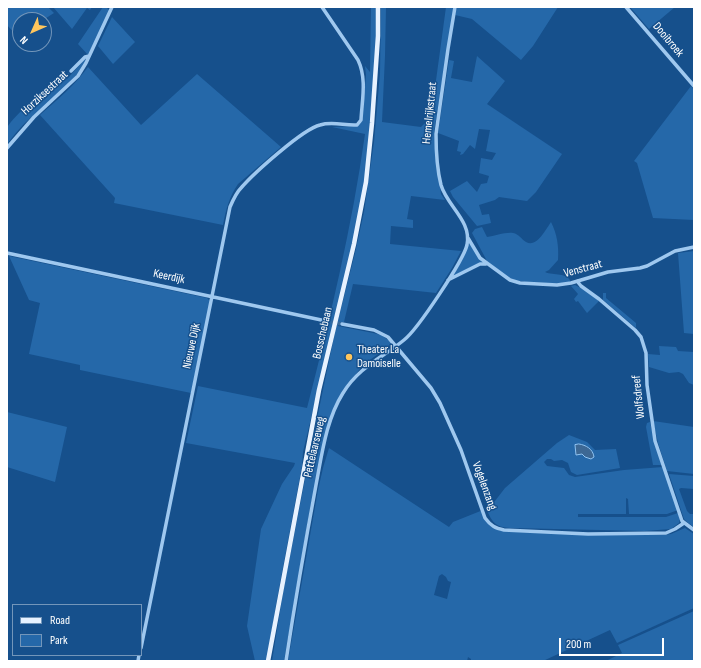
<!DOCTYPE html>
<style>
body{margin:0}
#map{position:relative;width:701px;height:668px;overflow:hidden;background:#16508c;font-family:"Sofia Sans Condensed",sans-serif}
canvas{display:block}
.frame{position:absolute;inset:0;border:8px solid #fff;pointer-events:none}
.legend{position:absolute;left:12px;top:604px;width:130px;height:52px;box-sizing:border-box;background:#16508c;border:1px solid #7396ba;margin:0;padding:5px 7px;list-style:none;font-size:12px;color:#fff}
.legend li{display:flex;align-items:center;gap:8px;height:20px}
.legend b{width:20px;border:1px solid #7396ba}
.north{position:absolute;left:12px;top:12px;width:40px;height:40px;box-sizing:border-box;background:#16508c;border:1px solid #7396ba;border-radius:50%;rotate:225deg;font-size:11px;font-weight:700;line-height:16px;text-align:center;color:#fff}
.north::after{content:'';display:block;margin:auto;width:14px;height:18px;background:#ffc65d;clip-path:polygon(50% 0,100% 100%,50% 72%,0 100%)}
.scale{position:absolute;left:559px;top:638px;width:105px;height:18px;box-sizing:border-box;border:2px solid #fff;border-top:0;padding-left:5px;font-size:12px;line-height:14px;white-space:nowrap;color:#fff;-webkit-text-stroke:3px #16508c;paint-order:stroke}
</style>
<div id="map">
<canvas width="701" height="668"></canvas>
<div class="frame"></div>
<ul class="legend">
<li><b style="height:5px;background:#e7f2ff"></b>Road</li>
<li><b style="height:11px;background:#2568a9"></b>Park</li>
</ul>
<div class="north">N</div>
<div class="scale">200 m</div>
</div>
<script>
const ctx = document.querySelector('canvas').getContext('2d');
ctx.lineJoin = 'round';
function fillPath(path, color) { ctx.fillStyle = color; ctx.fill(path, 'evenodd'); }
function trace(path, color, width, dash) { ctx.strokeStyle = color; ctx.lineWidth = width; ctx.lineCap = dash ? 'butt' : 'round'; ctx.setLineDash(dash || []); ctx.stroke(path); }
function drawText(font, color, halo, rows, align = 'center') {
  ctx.font = font + ' "Sofia Sans Condensed",sans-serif'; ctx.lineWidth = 3; ctx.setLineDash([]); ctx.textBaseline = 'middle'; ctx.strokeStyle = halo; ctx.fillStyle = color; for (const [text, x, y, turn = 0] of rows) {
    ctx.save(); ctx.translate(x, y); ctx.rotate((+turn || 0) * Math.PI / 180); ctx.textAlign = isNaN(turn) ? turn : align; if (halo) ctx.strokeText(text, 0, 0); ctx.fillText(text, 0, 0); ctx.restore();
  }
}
const green = new Path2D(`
 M 7,7 L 48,7 L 54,13 L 43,20 L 20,20 L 20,36 L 18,37 L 7,25 Z
 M 53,7 L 92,7 L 90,10 L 87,8 L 72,29 Z
 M 103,7 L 106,7 L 110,11 L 88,55 L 78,44 Z
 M 371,7 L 377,7 L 377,36 L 369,148 L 362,195 L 354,237 L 303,452 L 302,466 L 276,605 L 267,661 L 255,661 L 247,626 L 261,529 L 282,484 L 294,466 L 295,463 L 186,443 L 198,386 L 307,408 C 330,318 352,227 365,134 L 332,127 L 358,126 L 362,121 L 366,75 L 365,66 L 370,72 Z
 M 381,7 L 386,7 L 385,56 L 382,122 L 421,127 L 431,117 L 446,7 L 454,7 L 434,132 L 439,180 L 441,194 L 445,200 L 411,196 L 407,219 L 413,220 L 413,228 L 391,226 L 390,244 L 461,251 L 452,268 L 436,293 L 353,284 L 344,322 L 339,322 L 338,326 L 373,333 L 381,335 L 391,342 L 391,345 L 364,364 L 342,391 L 332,412 L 310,508 L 284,661 L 272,661 L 283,592 L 313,438 L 335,332 L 355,253 L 364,212 L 374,142 L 380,73 Z
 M 457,7 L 558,7 L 533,46 L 521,60 L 472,19 L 455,15 Z
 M 630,7 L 675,7 L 649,29 Z
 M 112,17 L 135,42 L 113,64 L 98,46 Z
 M 477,56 L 505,81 L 487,104 L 562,154 L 536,192 L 527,201 L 499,197 L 495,200 L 479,205 L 482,215 L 489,214 L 491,223 L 477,226 L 453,197 L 450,191 L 467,181 L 477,192 L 481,184 L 487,183 L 489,176 L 479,173 L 481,158 L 492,160 L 496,153 L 486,151 L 490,130 L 479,129 L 475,149 L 470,145 L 463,154 L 460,155 L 461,152 L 457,151 L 459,141 L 438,133 L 449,60 L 454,61 L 451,78 L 472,82 Z
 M 86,58 C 84,77 38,110 23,125 C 17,131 12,138 7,144 C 7,140 6,132 7,128 C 12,116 57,79 70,72 L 65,78 L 67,79 Z
 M 88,67 L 141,125 L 197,74 L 281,147 L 238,184 C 229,197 226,210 223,225 L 114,203 L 115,198 L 40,115 C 57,100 75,85 88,67 Z
 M 691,86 L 694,90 L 694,220 L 653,218 L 637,163 L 634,161 Z
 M 551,222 C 557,234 559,246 558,260 L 549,270 L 545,272 C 554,276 567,272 571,282 L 563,284 L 527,282 L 516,281 L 507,277 L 487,261 L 472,233 L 475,229 L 482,227 L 487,237 C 495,236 505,232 513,233 C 519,234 521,239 526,242 C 537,248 546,229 551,222 Z
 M 469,243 L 483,262 L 453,276 L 453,275 L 461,262 Z
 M 694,251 L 694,334 L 684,333 L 678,253 Z
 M 9,256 L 207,298 L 210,301 L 191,393 L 80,370 L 80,365 L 29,354 L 40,303 L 29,300 Z
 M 575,285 L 587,291 L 599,301 L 587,313 L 578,301 L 576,302 L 574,299 L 578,294 L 571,286 Z
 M 603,293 L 606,293 L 606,298 L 636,323 L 636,328 L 603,300 Z
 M 659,346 L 676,347 L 678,351 L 694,352 L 694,385 L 689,383 L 683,374 L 679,372 L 669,373 L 649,367 L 648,354 L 660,355 Z
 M 7,412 L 67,427 L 55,482 L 7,467 Z
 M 653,421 L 694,427 L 694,474 L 667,471 L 658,443 Z
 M 650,422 L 656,447 L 662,464 L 661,465 L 653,465 L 646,427 L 647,423 Z
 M 569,435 L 587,442 L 595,450 L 616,449 L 620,468 L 577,475 L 571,472 L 568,463 L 562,460 L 554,461 L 551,459 L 547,459 L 544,462 L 547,466 L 564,468 L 569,475 L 575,477 L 624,470 L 663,467 L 678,510 L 667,514 L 629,514 L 628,499 L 626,498 L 626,514 L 578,514 L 578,517 L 666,517 L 678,513 L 680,519 L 679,523 L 671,529 L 645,531 L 510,528 C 495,527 492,522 486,508 L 495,501 L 505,488 L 557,443 ZM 579,444 C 586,445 593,449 594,457 L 591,459 L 585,457 L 582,454 L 576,455 L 575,445 Z
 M 329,448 L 449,527 L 453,522 L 483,510 C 487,520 493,530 504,531 L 664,535 L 671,534 L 685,528 L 694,534 L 694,608 L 617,643 L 610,630 L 543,661 L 471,661 L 471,659 L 468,657 L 467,661 L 288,661 L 318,490 L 323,468 ZM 442,574 L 446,577 L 448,581 L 451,582 L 447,599 L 434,595 L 439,576 Z
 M 669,474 L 694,476 L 694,489 L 681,488 L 679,489 L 687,511 L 690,514 L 694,514 L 694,527 L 687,522 L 684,519 Z
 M 694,611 L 694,661 L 606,661 L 622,653 L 618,645 Z`);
const water = new Path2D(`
 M 579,444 C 586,445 593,449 594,457 L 591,459 L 585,457 L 582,454 L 576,455 L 575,445 Z`);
const minorTunnel = new Path2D(`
 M 326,321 L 342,324`);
const minor = new Path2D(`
 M 626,7 L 694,86
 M 71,71 L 85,57 L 89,56
 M 7,148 L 34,117 L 78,76 L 86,63 L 112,7
 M 468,238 L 480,258 L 510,280 L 520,283 L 557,285 L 571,283 L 608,272 L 640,268 L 647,266 L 675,251 L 694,247
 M 7,253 L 326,321
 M 448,280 L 480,264 L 486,264
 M 577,281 L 581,286 L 599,299 L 635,330 L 641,337 L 646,353 L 647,385 L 655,441 L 682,521 L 694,530
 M 342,324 L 374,330 L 388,337 L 431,388 L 440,403 L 461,450 L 485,518 C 491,526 495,528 504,530 L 588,534 L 666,533 L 675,529 L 684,523
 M 141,648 L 230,207 C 233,200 236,193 241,188 C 254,173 303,129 320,125 C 333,121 345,126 357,125 L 361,120 C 362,100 367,79 358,60 L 322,7
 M 138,661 L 139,655
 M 286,661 C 295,602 305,544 316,485 C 322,454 326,420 343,393 C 359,367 382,358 404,340 C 418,329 463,261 467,245 C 472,221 447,206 441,185 C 437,169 436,151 436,134 L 448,49 L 455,7`);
const major = new Path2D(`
 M 268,661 L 319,390 L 354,244 L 366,182 L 372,123 L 378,36 L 378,7`);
const markers = [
 [349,357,4,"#ffc65d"]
];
const streetNames = [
 ["Dooibroek",668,40,50],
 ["Horziksestraat",45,93,-43],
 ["Hemelrijkstraat",430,113,-84],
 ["Venstraat",583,269,-15],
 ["Keerdijk",169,277,12],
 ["Bosschebaan",323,333,-77],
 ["Nieuwe Dijk",192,346,-78],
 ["Wolfsdreef",639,397,-96],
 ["Pettelaarseweg",315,447,-77],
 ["Vogelenzang",484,486,70]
];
const poiNames = [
 ["Theater La",357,350],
 ["Damoiselle",357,364]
];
fillPath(green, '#2568a9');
fillPath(water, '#3d6894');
trace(water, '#91c4f2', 1);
trace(minorTunnel, '#396a9d', 3.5, [3.5, 2]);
trace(minor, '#9fc8ef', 3.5);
trace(major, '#e7f2ff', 4.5);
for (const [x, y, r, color] of markers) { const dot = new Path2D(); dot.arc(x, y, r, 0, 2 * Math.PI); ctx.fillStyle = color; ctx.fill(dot); trace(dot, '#16508c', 1.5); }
drawText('12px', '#fff', '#16508c', streetNames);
drawText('12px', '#fff', '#16508c', poiNames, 'left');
</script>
